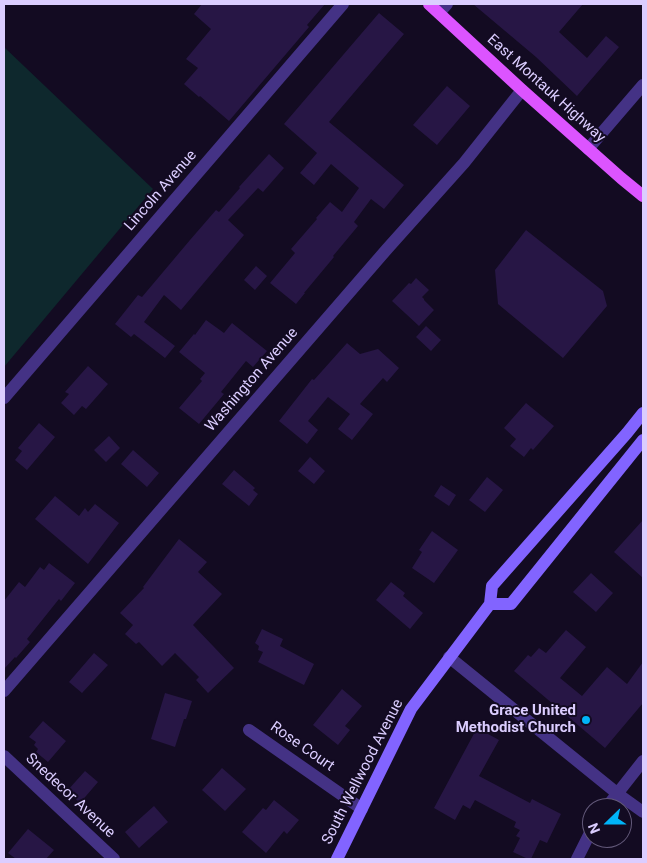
<!DOCTYPE html>
<style>
body{margin:0}
#map{position:relative;width:647px;height:863px;overflow:hidden;background:#130b22;font-family:Roboto,sans-serif}
canvas{display:block}
.frame{position:absolute;inset:0;border:5px solid #dbcdff;pointer-events:none}
.north{position:absolute;left:582px;top:798px;width:50px;height:50px;box-sizing:border-box;background:#130b22;border:1px solid #63597a;border-radius:50%;rotate:248deg;font-size:14px;font-weight:700;line-height:20px;text-align:center;color:#dbcdff}
.north::after{content:'';display:block;margin:auto;width:18px;height:22px;background:#00b4f8;clip-path:polygon(50% 0,100% 100%,50% 72%,0 100%)}
</style>
<div id="map">
<canvas width="647" height="863"></canvas>
<div class="frame"></div>
<div class="north">N</div>
</div>
<script>
const ctx = document.querySelector('canvas').getContext('2d');
ctx.lineJoin = 'round';
function fillPath(path, color) { ctx.fillStyle = color; ctx.fill(path, 'evenodd'); }
function trace(path, color, width, dash) { ctx.strokeStyle = color; ctx.lineWidth = width; ctx.lineCap = dash ? 'butt' : 'round'; ctx.setLineDash(dash || []); ctx.stroke(path); }
function drawText(font, color, halo, rows, align = 'center') {
  ctx.font = font + ' Roboto,sans-serif'; ctx.lineWidth = 4; ctx.setLineDash([]); ctx.textBaseline = 'middle'; ctx.strokeStyle = halo; ctx.fillStyle = color; for (const [text, x, y, turn = 0] of rows) {
    ctx.save(); ctx.translate(x, y); ctx.rotate((+turn || 0) * Math.PI / 180); ctx.textAlign = isNaN(turn) ? turn : align; if (halo) ctx.strokeText(text, 0, 0); ctx.fillText(text, 0, 0); ctx.restore();
  }
}
const green = new Path2D(`
 M 4,47 L 153,189 L 4,367 Z`);
const building = new Path2D(`
 M 202,4 L 325,4 L 307,25 L 309,27 L 229,121 L 200,96 L 199,97 L 184,84 L 198,68 L 186,59 L 211,29 L 194,14 Z
 M 473,4 L 583,4 L 559,32 L 587,58 L 606,36 L 619,47 L 577,96 L 536,57 Z
 M 379,13 L 404,34 L 329,122 L 404,185 L 384,209 L 371,199 L 354,222 L 358,226 L 333,256 L 334,257 L 304,293 L 305,293 L 296,304 L 270,283 L 295,253 L 291,249 L 317,219 L 316,218 L 330,202 L 342,212 L 359,188 L 331,164 L 314,185 L 300,173 L 317,153 L 284,124 Z
 M 447,86 L 470,106 L 437,145 L 413,125 Z
 M 269,154 L 284,168 L 263,192 L 258,188 L 228,220 L 244,235 L 181,310 L 164,295 L 144,322 L 175,346 L 165,358 L 134,334 L 131,337 L 115,324 L 138,295 L 142,297 L 190,240 L 216,210 L 219,212 L 240,188 L 239,187 Z
 M 526,230 L 603,291 L 607,306 L 563,358 L 498,304 L 495,270 Z
 M 256,266 L 267,276 L 255,290 L 244,280 Z
 M 416,278 L 429,290 L 422,297 L 424,299 L 424,300 L 434,310 L 419,326 L 392,301 L 409,283 L 411,284 Z
 M 206,320 L 224,333 L 232,323 L 267,351 L 253,367 L 246,361 L 221,392 L 224,394 L 199,424 L 179,408 L 202,381 L 200,379 L 205,373 L 179,352 L 194,334 L 195,335 Z
 M 426,326 L 441,340 L 431,351 L 416,337 Z
 M 347,343 L 360,354 L 378,349 L 399,368 L 387,382 L 383,378 L 360,404 L 373,414 L 352,440 L 338,429 L 350,414 L 328,397 L 308,421 L 318,430 L 307,444 L 279,421 L 312,379 L 314,380 Z
 M 88,366 L 108,384 L 86,409 L 82,406 L 74,415 L 61,403 L 69,394 L 65,392 Z
 M 526,403 L 554,426 L 533,450 L 531,448 L 524,457 L 510,446 L 516,439 L 504,428 Z
 M 39,423 L 55,437 L 27,470 L 15,460 L 22,451 L 18,448 Z
 M 109,436 L 120,448 L 106,462 L 94,450 Z
 M 133,450 L 159,473 L 147,487 L 121,464 Z
 M 310,457 L 325,471 L 314,484 L 298,471 Z
 M 234,470 L 255,488 L 253,490 L 258,494 L 249,506 L 222,484 Z
 M 487,477 L 503,490 L 485,512 L 469,500 Z
 M 441,485 L 456,495 L 449,506 L 434,496 Z
 M 55,496 L 79,516 L 85,508 L 88,512 L 95,504 L 119,523 L 88,564 L 35,519 Z
 M 643,520 L 643,578 L 614,552 Z
 M 432,531 L 458,550 L 434,583 L 412,568 L 422,552 L 419,550 Z
 M 179,539 L 207,562 L 198,572 L 222,594 L 193,625 L 234,668 L 208,693 L 196,680 L 199,677 L 175,653 L 162,666 L 139,642 L 136,644 L 125,634 L 133,625 L 120,613 L 144,588 L 143,587 Z
 M 49,563 L 75,583 L 61,601 L 59,599 L 27,639 L 30,642 L 16,658 L 15,657 L 4,669 L 4,601 L 19,582 L 25,587 L 40,567 L 44,570 Z
 M 591,573 L 613,593 L 596,612 L 573,592 Z
 M 391,582 L 405,593 L 403,596 L 423,613 L 410,629 L 376,600 Z
 M 262,629 L 283,639 L 280,646 L 314,664 L 304,685 L 258,662 L 263,652 L 258,650 L 259,646 L 255,643 Z
 M 566,630 L 586,647 L 560,678 L 582,696 L 607,667 L 627,684 L 643,662 L 643,703 L 605,748 L 514,671 L 528,655 L 531,657 L 539,648 L 546,653 Z
 M 94,653 L 108,665 L 82,693 L 69,682 Z
 M 342,689 L 362,706 L 345,726 L 350,730 L 338,745 L 313,725 Z
 M 165,693 L 192,701 L 186,719 L 184,719 L 175,747 L 151,739 Z
 M 43,721 L 66,741 L 48,762 L 36,752 L 38,749 L 34,745 L 36,742 L 29,737 Z
 M 477,728 L 499,740 L 479,776 L 530,803 L 532,799 L 561,814 L 547,843 L 540,840 L 531,859 L 528,859 L 513,852 L 520,838 L 516,836 L 520,830 L 514,827 L 516,822 L 475,800 L 470,809 L 463,805 L 455,820 L 434,808 Z
 M 222,768 L 246,789 L 225,811 L 202,790 Z
 M 85,771 L 98,782 L 80,803 L 67,791 Z
 M 274,800 L 299,820 L 287,834 L 284,831 L 266,853 L 242,832 L 263,808 L 266,810 Z
 M 154,806 L 168,822 L 139,848 L 125,832 Z
 M 28,829 L 54,850 L 46,859 L 16,859 L 8,853 Z`);
const minor = new Path2D(`
 M 439,13 L 447,4
 M 588,149 L 643,85
 M 4,398 L 343,4
 M 449,657 L 618,794 L 643,812
 M 4,691 L 387,249 L 464,163 L 522,90
 M 249,730 L 362,809
 M 4,756 L 114,859
 M 606,808 L 643,761
 M 577,859 L 592,829`);
const secondary = new Path2D(`
 M 490,604 L 511,604 L 643,440
 M 337,859 L 411,709 L 490,604 L 492,586 L 627,433 L 643,413`);
const primary = new Path2D(`
 M 429,4 L 522,90 L 621,178 L 643,196`);
const markers = [
 [586,720,5,"#00b4f8"]
];
const streetNames = [
 ["East Montauk Highway",546,89,42],
 ["Lincoln Avenue",161,191,-49],
 ["Washington Avenue",252,380,-49],
 ["Rose Court",302,747,35],
 ["South Wellwood Avenue",363,772,-63],
 ["Snedecor Avenue",70,796,43]
];
const poiNames = [
 ["Grace United",576,711],
 ["Methodist Church",576,728]
];
fillPath(green, '#0e282d');
fillPath(building, '#271645');
trace(minor, '#443285', 12);
trace(secondary, '#8264ff', 12);
trace(primary, '#dc54ff', 12);
for (const [x, y, r, color] of markers) { const dot = new Path2D(); dot.arc(x, y, r, 0, 2 * Math.PI); ctx.fillStyle = color; ctx.fill(dot); trace(dot, '#130b22', 2); }
drawText('15px', '#dbcdff', '#130b22', streetNames);
drawText('bold 15px', '#dbcdff', '#130b22', poiNames, 'right');
</script>
